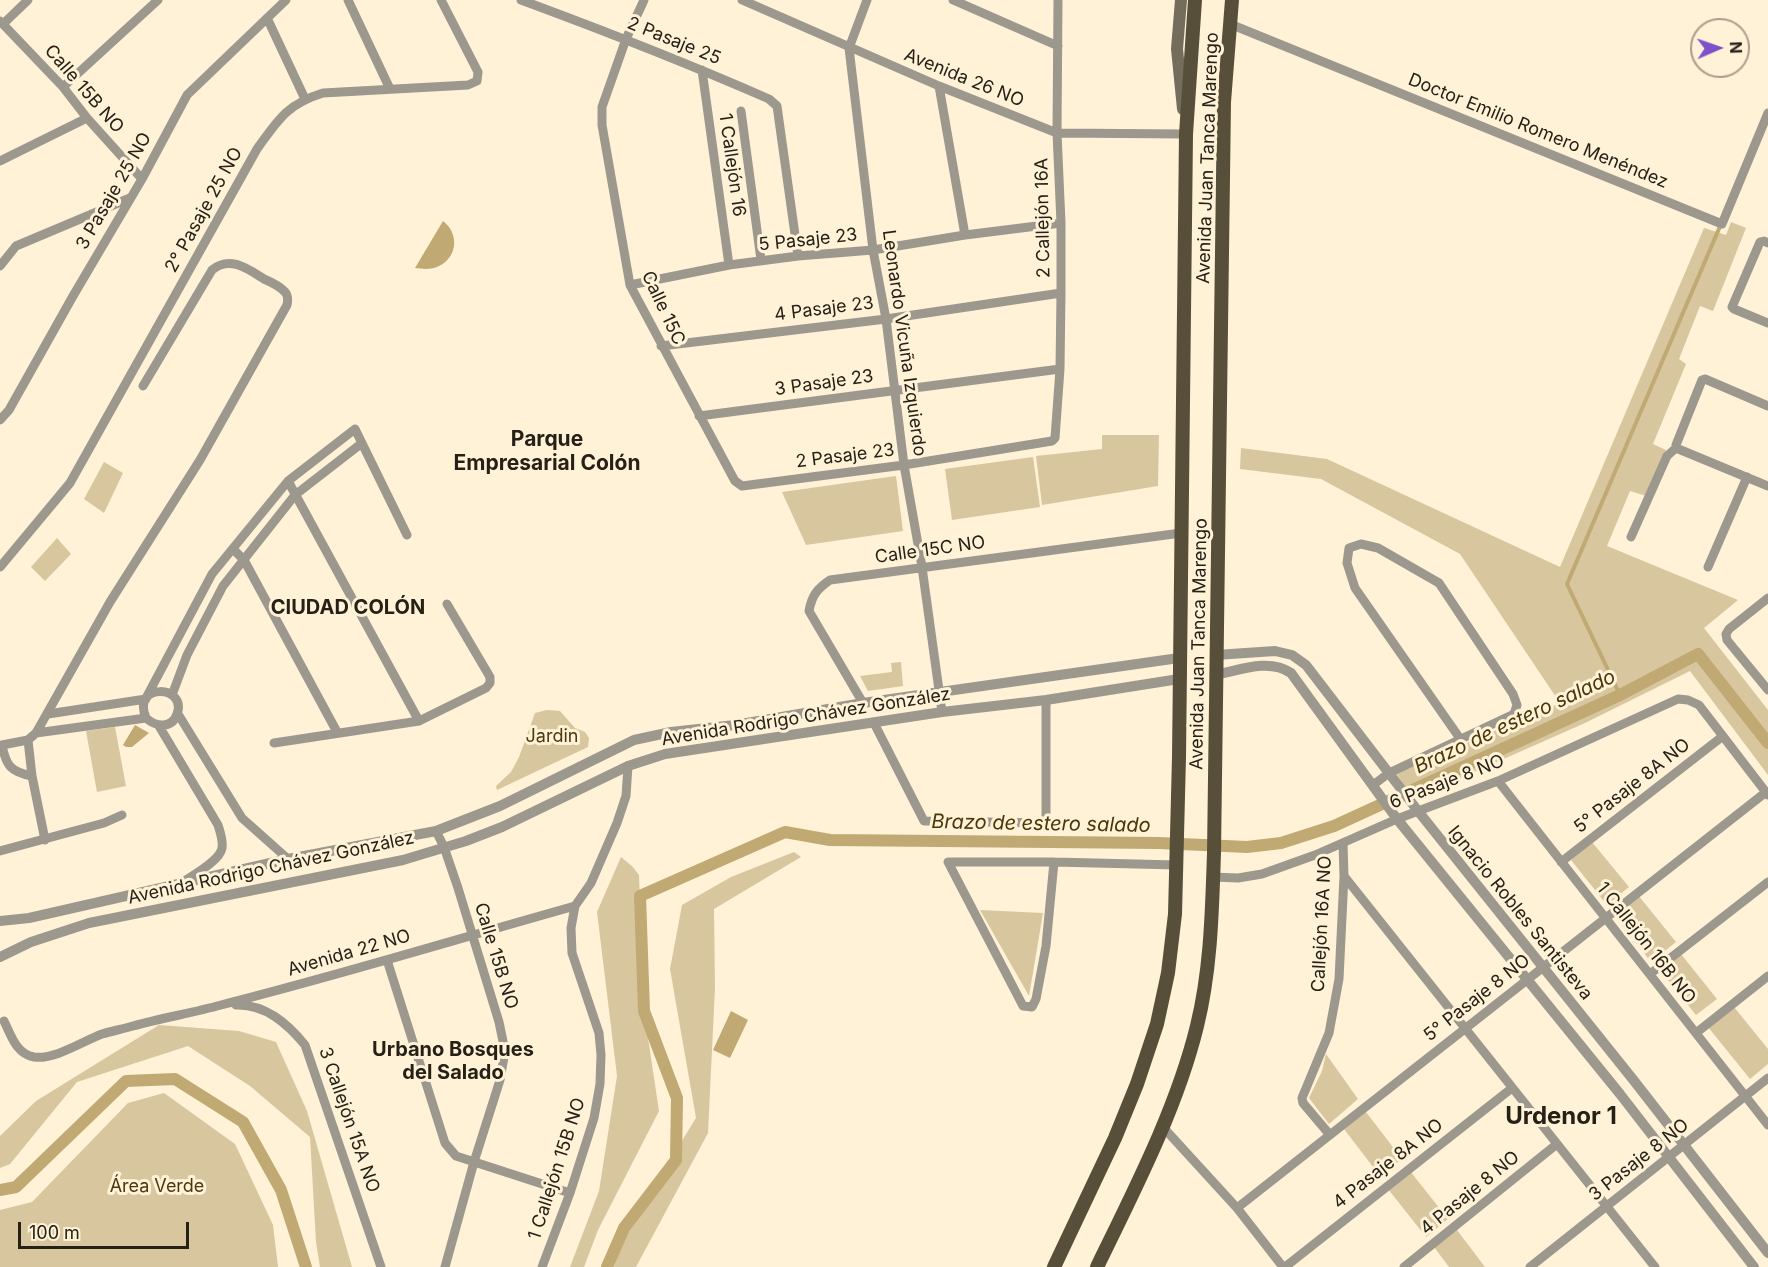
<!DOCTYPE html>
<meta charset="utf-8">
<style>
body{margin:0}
#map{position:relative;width:1768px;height:1267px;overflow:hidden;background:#fff2d7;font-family:Inter,sans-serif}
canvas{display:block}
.north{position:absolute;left:1690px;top:18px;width:60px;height:60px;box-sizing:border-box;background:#fff2d7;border:2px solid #a89e8a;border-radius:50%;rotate:88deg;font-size:16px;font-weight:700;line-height:24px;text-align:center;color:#262117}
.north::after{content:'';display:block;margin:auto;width:21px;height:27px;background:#7e51ca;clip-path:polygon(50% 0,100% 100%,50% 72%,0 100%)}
.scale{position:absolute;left:18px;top:1222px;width:171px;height:27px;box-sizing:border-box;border:3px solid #262117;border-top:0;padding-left:8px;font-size:18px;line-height:21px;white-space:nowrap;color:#262117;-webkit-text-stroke:4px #fff2d7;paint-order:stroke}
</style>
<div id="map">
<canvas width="1768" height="1267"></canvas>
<div class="north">N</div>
<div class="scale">100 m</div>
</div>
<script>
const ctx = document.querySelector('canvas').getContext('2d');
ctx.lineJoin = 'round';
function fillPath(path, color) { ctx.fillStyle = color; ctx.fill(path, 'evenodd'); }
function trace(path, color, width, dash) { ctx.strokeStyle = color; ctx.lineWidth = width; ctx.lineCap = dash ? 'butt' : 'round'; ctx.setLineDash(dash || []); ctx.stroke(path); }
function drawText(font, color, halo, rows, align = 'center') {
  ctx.font = font + ' Inter,sans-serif'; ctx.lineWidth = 6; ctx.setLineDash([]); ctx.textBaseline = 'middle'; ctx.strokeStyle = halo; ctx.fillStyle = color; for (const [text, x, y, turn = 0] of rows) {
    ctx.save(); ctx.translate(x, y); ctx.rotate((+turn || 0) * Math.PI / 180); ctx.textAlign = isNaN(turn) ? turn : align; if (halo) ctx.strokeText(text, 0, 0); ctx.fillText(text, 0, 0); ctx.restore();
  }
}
const green = new Path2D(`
 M 1731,222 L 1746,228 L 1713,311 L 1700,306 L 1679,359 L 1686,364 L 1653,444 L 1666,450 L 1646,496 L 1630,491 L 1607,546 L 1738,600 L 1704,628 L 1768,710 L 1768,775 L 1690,671 L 1585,723 L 1413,799 L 1396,773 L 1560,703 L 1460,554 L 1321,479 L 1240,469 L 1241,448 L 1327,459 L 1560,567 L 1704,228 L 1726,235 Z
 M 1102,435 L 1159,435 L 1158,486 L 1042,505 L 1036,456 L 1102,449 Z
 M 1033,457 L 1040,507 L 952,520 L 945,469 Z
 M 104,462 L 123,473 L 104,513 L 84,499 Z
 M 896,476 L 903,531 L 806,545 L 782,492 Z
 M 57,538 L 71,554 L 45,581 L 31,567 Z
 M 901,662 L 903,686 L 868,691 L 860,676 L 892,672 L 891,663 Z
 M 547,710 L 560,711 L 575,728 L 585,732 L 589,738 L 588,747 L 497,790 L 496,786 L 511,772 L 519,757 L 535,713 Z
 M 115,727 L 126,786 L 97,792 L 86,731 Z
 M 1592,842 L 1629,887 L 1607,905 L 1571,860 Z
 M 794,852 L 801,857 L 714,909 L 715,988 L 708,1133 L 636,1267 L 614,1267 L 626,1231 L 696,1118 L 670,969 L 682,905 L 731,877 Z
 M 621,857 L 632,866 L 639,875 L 644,1011 L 659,1111 L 598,1230 L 584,1267 L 570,1267 L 599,1191 L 617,1076 L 597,912 Z
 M 1638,895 L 1676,942 L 1651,962 L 1614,915 Z
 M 980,910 L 1043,913 L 1029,996 Z
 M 1681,954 L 1717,999 L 1696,1015 L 1660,970 Z
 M 1734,1007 L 1768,1049 L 1768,1064 L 1750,1079 L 1708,1027 Z
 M 159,1025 L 239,1031 L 276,1042 L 307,1111 L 352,1267 L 320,1267 L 316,1242 L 310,1137 L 250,1086 L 188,1046 L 77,1082 L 10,1164 L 0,1168 L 0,1136 L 36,1101 Z
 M 1326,1054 L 1358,1099 L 1329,1124 L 1309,1098 L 1322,1071 Z
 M 164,1093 L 235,1144 L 273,1225 L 278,1267 L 0,1267 L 0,1210 L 32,1202 L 128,1103 Z
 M 1366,1112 L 1402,1159 L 1380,1176 L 1344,1129 Z
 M 1410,1171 L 1448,1219 L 1426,1237 L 1388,1189 Z
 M 1457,1230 L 1485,1267 L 1449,1267 L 1434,1247 Z`);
const water = new Path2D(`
 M 443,221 C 459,233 458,257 439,266 C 431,270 423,269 415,268 Z
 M 135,725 L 149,733 L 132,747 L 126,747 L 123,745 Z
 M 731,1011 L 748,1020 L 730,1058 L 713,1050 Z`);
const stream = new Path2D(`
 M 1620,695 L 1567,584 L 1721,224`);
const canal = new Path2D(`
 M 0,1190 L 16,1187 L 126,1081 L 175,1079 L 243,1122 L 281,1190 L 306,1267
 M 607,1267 L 624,1228 L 676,1160 L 677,1098 L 644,1011 L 640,896 L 785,832 L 830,840 L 1159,843 L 1247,847 L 1281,843 L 1334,826 L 1620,695 L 1698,654 L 1768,743`);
const minor = new Path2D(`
 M 348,0 L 390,89
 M 521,0 C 605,31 687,63 769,99 L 777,106 L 798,256
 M 644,0 L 626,39 L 602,107 L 602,125 L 630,285 L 735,481 L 742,486 L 904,465 L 1052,441 L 1055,438 L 1060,369 L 1061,293 L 1061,223 L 1057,133 L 1058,0
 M 742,0 L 939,86 L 1057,133 L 1186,134
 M 867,0 L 849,48 L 873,250 L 886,319 L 904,465 L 922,567 L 942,712
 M 953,0 L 1058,46
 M 267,18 L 305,99
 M 0,21 L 63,87 L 87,118 L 142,179
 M 3,24 L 28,0
 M 1230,24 L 1722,224 L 1768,113
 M 702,70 L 729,265
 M 939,86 L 965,235
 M 63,87 L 158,0
 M 741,111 L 761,260
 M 0,161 L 87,118
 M 1768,243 L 1764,241 L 1760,242 L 1732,307 L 1734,309 L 1768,323
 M 0,266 L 16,246 L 130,198
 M 630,285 L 729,265 L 798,256 L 873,250 L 965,235 L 1061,223
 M 661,346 L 886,319 L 1061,293
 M 699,416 L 1060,369
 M 0,420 L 9,410 L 73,296 L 142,179 L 187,95 L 286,0
 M 1676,448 L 1676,445 L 1702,380 L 1705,379 L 1768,406
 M 1676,448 L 1768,486
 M 288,481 L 419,721 L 486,688 L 490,683 L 490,677 L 447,604
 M 1631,537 L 1667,456 L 1676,448
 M 233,549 L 244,560 L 337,732
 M 0,567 L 70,483 L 257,149 C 278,120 287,104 323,93 L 468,85 L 477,81 L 478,72 L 441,0
 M 1708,567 L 1747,477
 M 1768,598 L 1729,629 L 1726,634 L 1727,640 L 1768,690
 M 172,695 L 187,655 L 223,586 L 295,495 L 362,443
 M 146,698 L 212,574 L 288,481 L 355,429 L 407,535
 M 863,703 L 809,611 C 812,595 817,589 830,580 L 1181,533
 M 48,714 L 146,699
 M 178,714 L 242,818 L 288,859
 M 874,723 L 924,821 L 1046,823 L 1046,700
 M 159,726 L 218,825 C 220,831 223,842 222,848 C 220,861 193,875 183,882
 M 36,733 L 146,718 C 156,727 172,729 177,714 C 188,685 131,682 146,718
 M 28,740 L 32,776 C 11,772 6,766 2,745 L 28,740 L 36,733 L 110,602 L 200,460 L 287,305 C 288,300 288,295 285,292 C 280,286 271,282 264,279 C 248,269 230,255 212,270 L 143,386
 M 274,743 L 419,721
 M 32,776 L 45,840
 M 1498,781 L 1768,1125
 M 1373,785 L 1389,773 L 1514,714 L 1517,705 L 1513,694 L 1439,583 L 1378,548 L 1361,544 L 1349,548 L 1347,563 L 1355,588 L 1461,740
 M 436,831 L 444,847 L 458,888 L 499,1022 L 505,1051 L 500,1080 L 474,1162 L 445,1267
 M 0,851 L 104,823 L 122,815
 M 1054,862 L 1046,946 L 1036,999 L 1032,1007 L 1023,1006 L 948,862 L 1054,862 L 1177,865
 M 1561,862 L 1723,736
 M 1344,876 L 1655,1267
 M 1213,877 L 1238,878 L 1262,874 L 1315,855 L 1397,819 L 1498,781 L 1678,699 L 1688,700 L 1699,705 L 1768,795
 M 387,960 L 445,1143 L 456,1156 L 570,1193
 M 1650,974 L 1768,882
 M 236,1005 C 265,1004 287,1023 305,1045 L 381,1267
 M 4,1021 C 11,1035 16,1054 34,1057 C 55,1060 83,1041 102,1034 C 112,1031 123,1029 133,1026 C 162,1018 192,1013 221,1005 C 340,975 457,939 575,906 L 591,883 L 617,823 L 626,796 L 628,766
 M 1696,1033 L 1768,976
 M 1162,1126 L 1237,1208 L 1283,1267
 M 1330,1135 L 1303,1103 L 1302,1098 L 1329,1033 L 1339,979 L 1344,876 L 1343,843
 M 1237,1208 L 1766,792
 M 542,1267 L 570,1193 L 594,1118 L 600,1084 L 601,1055 L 599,1033 L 572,953 L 571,928 L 575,906
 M 1285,1267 L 1512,1088
 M 1404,1267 L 1557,1144
 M 1530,1267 L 1768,1078`);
const tertiary = new Path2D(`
 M 1216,655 L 1275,651 L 1292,655 L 1306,665 L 1418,811 L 1635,1082 L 1768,1253
 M 1216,675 C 1240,670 1269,658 1291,673 L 1397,819 L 1620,1094 L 1754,1267
 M 0,921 L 29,918 L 288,859 L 436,831 L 500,806 L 634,740 L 671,732 L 735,725 L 863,703 L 1179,658
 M 0,957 L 31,942 L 89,923 L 403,860 L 466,841 L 502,827 L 628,766 L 665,754 L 942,712 L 1046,700 L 1179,679`);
const secondary = new Path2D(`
 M 1181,0 L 1177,49 L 1183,109`);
const primary = new Path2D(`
 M 1054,1267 L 1115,1138 L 1137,1084 L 1157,1024 L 1168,973 L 1175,914 L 1179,757 L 1186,134 L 1195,0
 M 1097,1267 C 1134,1191 1177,1108 1197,1026 C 1211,969 1212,911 1214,853 L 1224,102 L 1232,0`);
const streetNames = [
 ["2 Pasaje 25",674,41,22],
 ["Avenida 26 NO",964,78,22],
 ["Calle 15B NO",84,89,49],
 ["Doctor Emilio Romero Menéndez",1538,131,22],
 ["Avenida Juan Tanca Marengo",1208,158,-88],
 ["1 Callejón 16",732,165,82],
 ["3 Pasaje 25 NO",114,191,-60],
 ["2° Pasaje 25 NO",204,210,-61],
 ["2 Callejón 16A",1043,218,-91],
 ["5 Pasaje 23",808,240,-6],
 ["Calle 15C",663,308,65],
 ["4 Pasaje 23",824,309,-7],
 ["Leonardo Vicuña Izquierdo",904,343,82],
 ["3 Pasaje 23",824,383,-8],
 ["2 Pasaje 23",845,456,-7],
 ["Calle 15C NO",930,550,-8],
 ["Avenida Juan Tanca Marengo",1199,644,-89],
 ["Avenida Rodrigo Chávez González",806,717,-9],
 ["6 Pasaje 8 NO",1447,782,-21],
 ["5° Pasaje 8A NO",1632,786,-38],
 ["Avenida Rodrigo Chávez González",271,868,-12],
 ["Ignacio Robles Santisteva",1520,913,51],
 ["Callejón 16A NO",1322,924,-87],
 ["1 Callejón 16B NO",1646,943,52],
 ["Avenida 22 NO",349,953,-16],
 ["Calle 15B NO",496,956,73],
 ["5° Pasaje 8 NO",1477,998,-38],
 ["3 Callejón 15A NO",349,1120,71],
 ["3 Pasaje 8 NO",1639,1160,-38],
 ["4 Pasaje 8A NO",1388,1164,-38],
 ["1 Callejón 15B NO",557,1169,-72],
 ["4 Pasaje 8 NO",1470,1193,-39]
];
const parkNames = [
 ["Jardin",552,737],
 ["Área Verde",157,1187]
];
const neighbourhoodNames = [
 ["CIUDAD COLÓN",348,608],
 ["Urbano Bosques",453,1050],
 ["del Salado",453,1073]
];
const waterNames = [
 ["Brazo de estero salado",1515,722,-25],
 ["Brazo de estero salado",1041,824,1]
];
const quarterNames = [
 ["Parque",547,440],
 ["Empresarial Colón",547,464]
];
const districtNames = [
 ["Urdenor 1",1561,1117]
];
fillPath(green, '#d8c69f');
fillPath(water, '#c0a972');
trace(stream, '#c0a972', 4);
trace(canal, '#c0a972', 12);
trace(minor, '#9d988d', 9);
trace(tertiary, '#9d988d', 10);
trace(secondary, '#746d5d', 12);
trace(primary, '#584f3b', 14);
drawText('18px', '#262117', '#fff2d7', streetNames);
drawText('18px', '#4a390c', '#fff2d7', parkNames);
drawText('bold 20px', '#262117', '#fff2d7', neighbourhoodNames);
drawText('italic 20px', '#483709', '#fff2d7', waterNames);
drawText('bold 21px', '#262117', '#fff2d7', quarterNames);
drawText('bold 24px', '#262117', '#fff2d7', districtNames);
</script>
